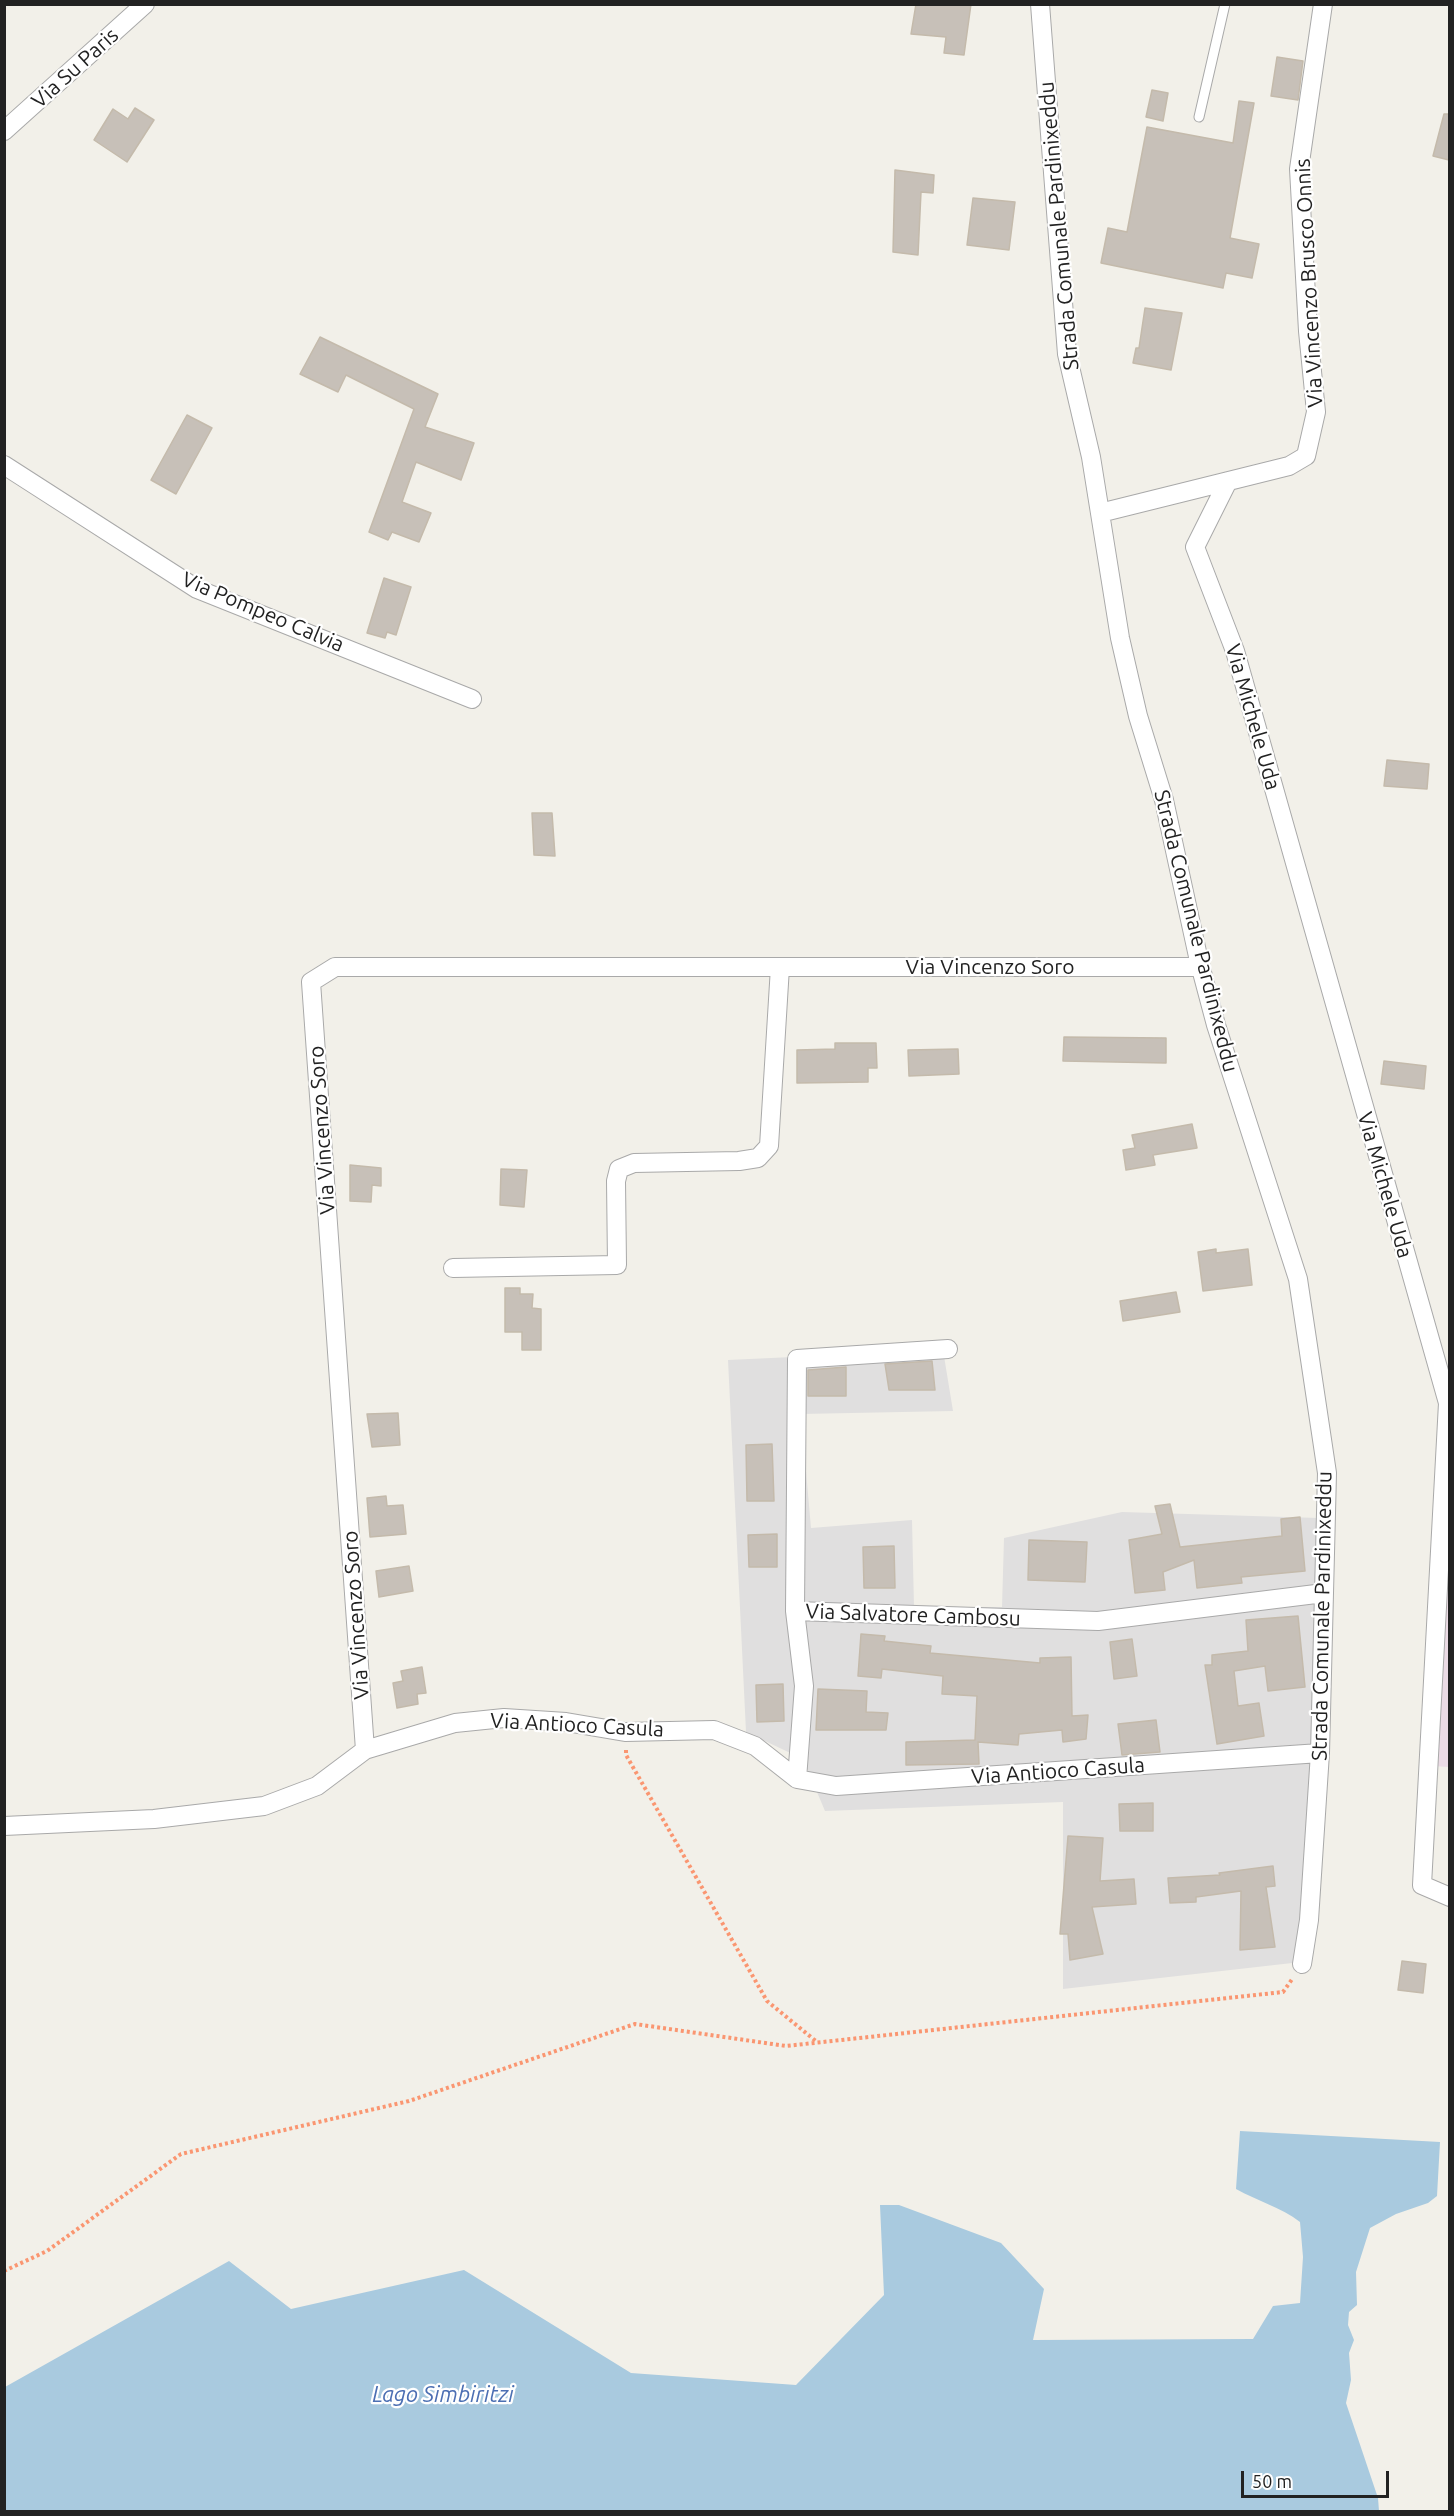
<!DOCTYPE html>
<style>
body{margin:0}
#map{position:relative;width:1454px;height:2516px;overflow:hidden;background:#f2f0e9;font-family:Ubuntu,sans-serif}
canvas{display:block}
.frame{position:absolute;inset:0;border:6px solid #222;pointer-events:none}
.scale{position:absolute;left:1241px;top:2471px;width:148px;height:27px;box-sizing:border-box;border:3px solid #222;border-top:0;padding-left:8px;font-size:18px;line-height:21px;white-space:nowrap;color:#222;-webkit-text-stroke:4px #fff;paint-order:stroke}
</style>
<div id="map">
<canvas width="1454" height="2516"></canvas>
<div class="frame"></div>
<div class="scale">50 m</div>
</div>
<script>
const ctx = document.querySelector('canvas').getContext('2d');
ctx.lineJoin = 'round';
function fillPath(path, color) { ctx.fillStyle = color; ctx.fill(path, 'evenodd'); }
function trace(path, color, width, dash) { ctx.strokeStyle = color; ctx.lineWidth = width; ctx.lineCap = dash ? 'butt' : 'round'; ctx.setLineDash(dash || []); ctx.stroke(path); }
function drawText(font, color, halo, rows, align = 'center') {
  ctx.font = font + ' Ubuntu,sans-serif'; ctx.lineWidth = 4.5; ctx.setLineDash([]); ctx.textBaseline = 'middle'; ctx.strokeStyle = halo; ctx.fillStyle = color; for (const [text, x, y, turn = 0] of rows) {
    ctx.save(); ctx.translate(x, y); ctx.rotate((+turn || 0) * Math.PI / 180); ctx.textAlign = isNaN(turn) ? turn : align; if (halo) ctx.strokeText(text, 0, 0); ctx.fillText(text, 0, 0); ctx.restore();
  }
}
const residential = new Path2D(`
 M 943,1350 L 953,1411 L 801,1414 L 811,1528 L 912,1520 L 914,1607 L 1002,1607 L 1004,1538 L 1122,1512 L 1319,1518 L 1323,1638 L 1301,1962 L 1063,1989 L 1063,1802 L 825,1811 L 803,1759 L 746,1732 L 728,1360 Z`);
const industrial = new Path2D(`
 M 1449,1567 L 1449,1767 L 1432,1766 Z`);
const water = new Path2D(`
 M 1240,2131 L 1440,2142 L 1437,2196 L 1428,2203 L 1396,2214 L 1370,2228 L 1356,2272 L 1357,2305 L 1349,2312 L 1348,2325 L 1354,2340 L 1349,2353 L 1351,2380 L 1346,2403 L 1378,2498 L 1379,2511 L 5,2511 L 5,2387 L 229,2261 L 291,2309 L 464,2270 L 631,2373 L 796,2385 L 884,2295 L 880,2205 L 899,2205 L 1001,2243 L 1044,2289 L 1033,2340 L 1253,2339 L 1273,2306 L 1300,2303 L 1303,2257 L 1300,2222 C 1281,2207 1257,2201 1236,2189 Z`);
const building = new Path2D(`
 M 916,4 L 971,4 L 964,55 L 944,53 L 946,37 L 911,34 Z
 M 1277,57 L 1303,61 L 1298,100 L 1271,96 Z
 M 1152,90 L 1168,93 L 1163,121 L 1146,117 Z
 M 1239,101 L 1254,103 L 1230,238 L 1259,244 L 1252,278 L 1226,273 L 1223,288 L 1101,263 L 1108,228 L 1127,232 L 1147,127 L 1233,143 Z
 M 135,108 L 154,120 L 127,162 L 94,140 L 113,109 L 128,119 Z
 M 1444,114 L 1449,114 L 1449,160 L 1433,156 Z
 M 895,170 L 934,175 L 933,193 L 921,192 L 918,255 L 893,252 Z
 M 973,198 L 1015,202 L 1009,250 L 967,245 Z
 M 1145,308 L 1182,313 L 1171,370 L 1133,363 L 1136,348 L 1139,348 Z
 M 320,337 L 438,394 L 425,427 L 474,443 L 461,480 L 416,462 L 402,502 L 431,513 L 419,542 L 392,532 L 388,540 L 369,532 L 414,409 L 346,375 L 338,392 L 300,374 Z
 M 187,415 L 212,428 L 176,494 L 151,480 Z
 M 384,578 L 411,587 L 396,635 L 387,632 L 385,638 L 367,633 Z
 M 1387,760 L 1429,764 L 1427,789 L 1384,786 Z
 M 532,813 L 552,813 L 555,856 L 534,855 Z
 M 1064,1037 L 1166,1038 L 1166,1063 L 1063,1061 Z
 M 835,1043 L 876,1043 L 877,1068 L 868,1068 L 868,1082 L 797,1083 L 797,1050 L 835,1049 Z
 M 958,1049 L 959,1074 L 909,1076 L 908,1050 Z
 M 1384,1061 L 1426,1066 L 1424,1089 L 1381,1084 Z
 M 1192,1124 L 1197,1148 L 1153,1155 L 1155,1165 L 1126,1170 L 1123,1150 L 1135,1148 L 1132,1135 Z
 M 350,1165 L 381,1168 L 381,1186 L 372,1185 L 371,1202 L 350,1201 Z
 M 501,1169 L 527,1170 L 524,1207 L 500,1205 Z
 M 1216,1249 L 1216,1253 L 1248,1249 L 1252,1285 L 1203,1291 L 1198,1252 Z
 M 505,1288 L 520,1288 L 520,1294 L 533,1294 L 532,1308 L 541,1309 L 541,1350 L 522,1350 L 522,1332 L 505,1332 Z
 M 1176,1292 L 1180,1312 L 1123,1321 L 1120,1301 Z
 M 932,1361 L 935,1390 L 889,1390 L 885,1364 Z
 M 846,1367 L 846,1396 L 808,1396 L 808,1370 Z
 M 398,1413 L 400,1445 L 372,1447 L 367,1414 Z
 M 772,1444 L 774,1501 L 747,1501 L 746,1445 Z
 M 386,1496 L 387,1506 L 403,1505 L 406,1534 L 370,1537 L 367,1498 Z
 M 1170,1504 L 1180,1547 L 1282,1536 L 1281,1519 L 1300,1517 L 1305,1571 L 1241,1577 L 1242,1583 L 1197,1588 L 1194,1560 L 1163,1572 L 1165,1590 L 1135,1593 L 1129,1540 L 1162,1534 L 1155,1506 Z
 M 777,1534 L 777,1567 L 749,1567 L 748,1535 Z
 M 1029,1540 L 1087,1542 L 1085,1582 L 1028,1580 Z
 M 894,1546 L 895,1588 L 864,1588 L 863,1547 Z
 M 409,1566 L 413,1591 L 379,1597 L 376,1571 Z
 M 1298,1616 L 1305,1687 L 1268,1691 L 1265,1666 L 1234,1671 L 1238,1706 L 1259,1703 L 1264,1736 L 1217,1744 L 1205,1665 L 1212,1665 L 1212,1655 L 1248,1651 L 1246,1620 Z
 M 861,1634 L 885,1636 L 884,1641 L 931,1646 L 930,1653 L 1040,1663 L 1040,1658 L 1071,1657 L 1072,1716 L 1088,1715 L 1086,1739 L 1063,1742 L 1062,1730 L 1019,1734 L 1018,1745 L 978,1742 L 979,1764 L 906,1765 L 906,1742 L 975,1740 L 977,1696 L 942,1694 L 943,1676 L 882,1669 L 881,1678 L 858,1676 Z
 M 1132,1639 L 1137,1676 L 1114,1679 L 1110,1642 Z
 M 422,1667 L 426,1693 L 417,1694 L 418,1704 L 397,1708 L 393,1683 L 403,1681 L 401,1671 Z
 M 783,1684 L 784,1721 L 757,1722 L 756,1685 Z
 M 818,1689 L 867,1691 L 866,1712 L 888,1713 L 886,1730 L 816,1730 Z
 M 1156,1720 L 1160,1752 L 1122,1755 L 1118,1724 Z
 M 1153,1803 L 1153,1831 L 1120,1831 L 1119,1804 Z
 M 1068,1836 L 1103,1838 L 1100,1881 L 1134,1879 L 1136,1904 L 1092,1907 L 1103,1954 L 1070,1960 L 1068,1934 L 1060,1934 Z
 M 1273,1866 L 1275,1886 L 1266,1887 L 1275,1947 L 1240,1950 L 1241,1891 L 1196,1897 L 1196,1902 L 1170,1903 L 1168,1878 L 1220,1875 L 1219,1873 Z
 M 1402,1961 L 1426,1964 L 1423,1993 L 1398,1990 Z`);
const path = new Path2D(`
 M 626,1750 L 626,1755 L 767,2001 L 817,2042
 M 4,2271 L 47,2251 L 181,2154 L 409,2101 L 635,2024 L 786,2046 L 1283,1992 L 1293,1978`);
const service = new Path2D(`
 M 1199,117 L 1225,4`);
const minor = new Path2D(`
 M 1040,4 L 1067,354 L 1091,457 L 1120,638 L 1138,716 L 1164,800 L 1199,961 L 1216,1025 L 1298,1279 L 1327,1473 L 1320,1753 L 1309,1920 L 1302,1964
 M 4,131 L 145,4
 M 4,465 L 197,589 L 472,699
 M 1228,481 L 1195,547 L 1235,651 L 1448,1403 L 1422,1885 L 1450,1897
 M 1100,513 L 1289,466 L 1306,456 L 1316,412 L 1308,331 L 1299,169 L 1323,4
 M 453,1268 L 617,1265 L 616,1181 L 619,1169 L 634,1163 L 739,1161 L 758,1158 L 769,1146 L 780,967
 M 948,1349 L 797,1359 L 795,1611 L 1098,1621 L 1324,1593
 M 795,1611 L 804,1686 L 797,1779 L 836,1786 L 1320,1753
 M 365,1750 L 311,982 L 335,967 L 1201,967
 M 4,1826 L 154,1819 L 264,1806 L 317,1786 L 365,1750 L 455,1723 L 504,1718 L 566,1722 L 625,1732 L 714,1730 L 755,1746 L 797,1779`);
const streetNames = [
 ["Via Su Paris",75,68,-42],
 ["Strada Comunale Pardinixeddu",1059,226,-95],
 ["Via Vincenzo Brusco Onnis",1309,283,-93],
 ["Via Pompeo Calvia",263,612,23],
 ["Via Michele Uda",1253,717,74],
 ["Strada Comunale Pardinixeddu",1196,931,76],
 ["Via Vincenzo Soro",990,967],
 ["Via Vincenzo Soro",322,1130,-94],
 ["Via Michele Uda",1385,1185,74],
 ["Via Vincenzo Soro",356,1615,-94],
 ["Via Salvatore Cambosu",913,1615,2],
 ["Strada Comunale Pardinixeddu",1322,1616,-89],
 ["Via Antioco Casula",577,1725,3],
 ["Via Antioco Casula",1058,1771,-4]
];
const waterNames = [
 ["Lago Simbiritzi",443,2395]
];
fillPath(residential, '#e0dfdf');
fillPath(industrial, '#ebdbe5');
fillPath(water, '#a9cadf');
fillPath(building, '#c7c0b8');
trace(building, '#c4baab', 1.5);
trace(service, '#a9a9a9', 11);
trace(minor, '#a9a9a9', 20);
trace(path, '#fa9671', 4, [3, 3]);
trace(service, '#fff', 9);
trace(minor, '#fff', 18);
drawText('21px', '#222', '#fff', streetNames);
drawText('italic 22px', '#4c6fb3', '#fff', waterNames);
</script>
